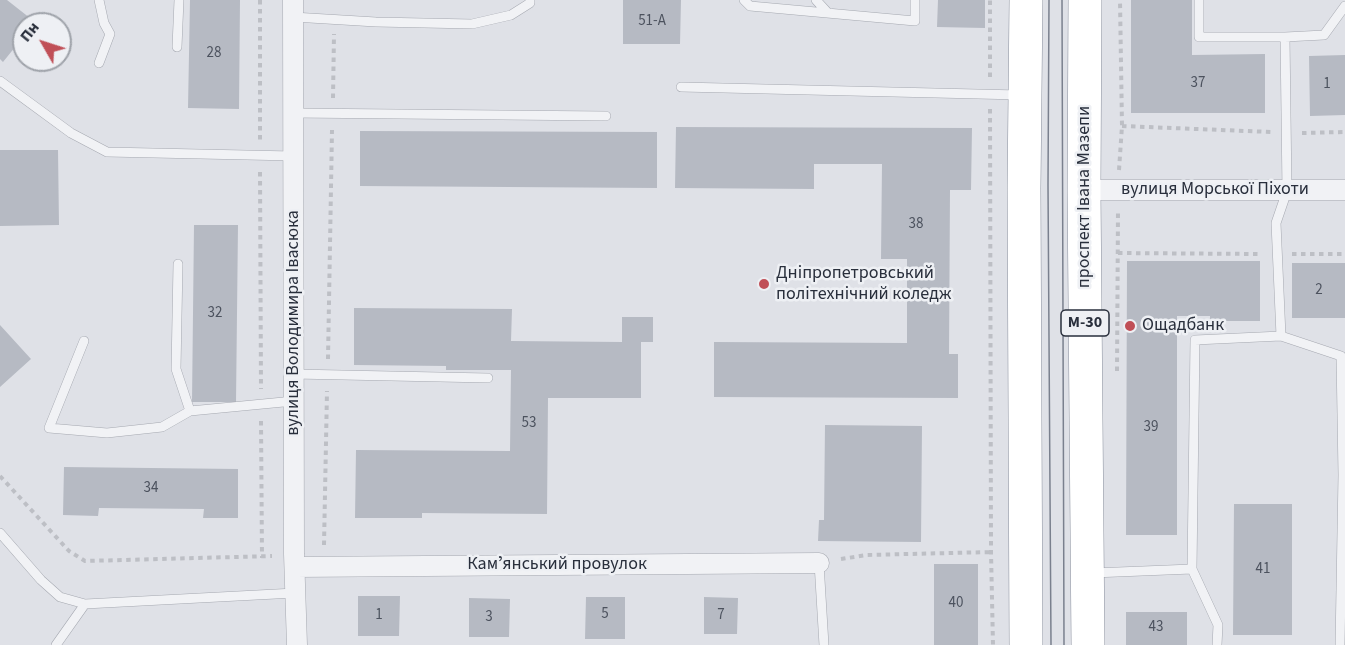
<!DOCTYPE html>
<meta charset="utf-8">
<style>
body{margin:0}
#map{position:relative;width:1345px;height:645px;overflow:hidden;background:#dfe1e7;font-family:"Source Sans 3",sans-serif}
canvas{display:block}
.north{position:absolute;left:12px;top:12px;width:60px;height:60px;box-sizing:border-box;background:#eef0f4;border:2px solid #9fa3aa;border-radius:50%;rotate:309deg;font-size:16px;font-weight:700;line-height:24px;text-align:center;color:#292f3c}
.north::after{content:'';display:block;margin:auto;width:21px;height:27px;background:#c04f57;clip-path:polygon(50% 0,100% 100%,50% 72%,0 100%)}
</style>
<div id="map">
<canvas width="1345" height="645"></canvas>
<div class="north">Пн</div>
</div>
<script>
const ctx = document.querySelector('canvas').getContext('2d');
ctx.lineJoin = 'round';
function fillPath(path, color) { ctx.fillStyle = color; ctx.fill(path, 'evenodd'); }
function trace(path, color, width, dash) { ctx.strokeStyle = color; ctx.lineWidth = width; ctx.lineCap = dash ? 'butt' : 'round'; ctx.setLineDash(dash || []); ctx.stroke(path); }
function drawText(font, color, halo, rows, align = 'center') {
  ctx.font = font + ' "Source Sans 3",sans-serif'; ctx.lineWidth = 5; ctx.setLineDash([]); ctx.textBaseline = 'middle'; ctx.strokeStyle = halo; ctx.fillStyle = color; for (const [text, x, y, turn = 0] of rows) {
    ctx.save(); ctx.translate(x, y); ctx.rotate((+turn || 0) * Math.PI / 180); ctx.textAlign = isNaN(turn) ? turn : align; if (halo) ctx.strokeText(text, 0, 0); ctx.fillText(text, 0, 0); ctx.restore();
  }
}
const building = new Path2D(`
 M 0,0 L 7,0 L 35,22 L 24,24 L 24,36 L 3,62 L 0,59 Z
 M 190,0 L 240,0 L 239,109 L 188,108 Z
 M 623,0 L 681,0 L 680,44 L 623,44 Z
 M 938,0 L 985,0 L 985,28 L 937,27 Z
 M 1131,0 L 1192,0 L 1192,55 L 1265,54 L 1265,113 L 1131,113 Z
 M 1345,55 L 1345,115 L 1310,116 L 1309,56 Z
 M 676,127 L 972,128 L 971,190 L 950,190 L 949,354 L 958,354 L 958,398 L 714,397 L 714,342 L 907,343 L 907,259 L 881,259 L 882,164 L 814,164 L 814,189 L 675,188 Z
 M 360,131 L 657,132 L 657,188 L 360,186 Z
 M 0,150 L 58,150 L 59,225 L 0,226 Z
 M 194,225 L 238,225 L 236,402 L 192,402 Z
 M 1127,261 L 1260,261 L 1260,321 L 1210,321 L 1210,316 L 1177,316 L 1177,535 L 1126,535 Z
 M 1292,263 L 1345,263 L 1345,318 L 1292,318 Z
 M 354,308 L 512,309 L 511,341 L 622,342 L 622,317 L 653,317 L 653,342 L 641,342 L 641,398 L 548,398 L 547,514 L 422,513 L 422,518 L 355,518 L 356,450 L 510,451 L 511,370 L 446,370 L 446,366 L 354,365 Z
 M 0,325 L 31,359 L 0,387 Z
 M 825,425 L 922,426 L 921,542 L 818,541 L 819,520 L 824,520 Z
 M 64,467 L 238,469 L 238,518 L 203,518 L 204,509 L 99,508 L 98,516 L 63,515 Z
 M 1234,504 L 1292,504 L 1292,635 L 1233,635 Z
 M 934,564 L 978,564 L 978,645 L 934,645 Z
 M 358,596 L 400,596 L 399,636 L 358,636 Z
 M 586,597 L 625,597 L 625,639 L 585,639 Z
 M 704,597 L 738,598 L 737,634 L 704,634 Z
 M 469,598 L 510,599 L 509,637 L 469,637 Z
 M 1126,612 L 1187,612 L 1187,645 L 1126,645 Z`);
const path = new Path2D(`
 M 260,0 L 260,140
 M 990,77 L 990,0
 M 333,98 L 334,34
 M 990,109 L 991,552 L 993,645
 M 1122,126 L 1271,132
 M 1302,133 L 1345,132
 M 1119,170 L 1122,126 L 1120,0
 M 260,172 L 261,389
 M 1118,253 L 1260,254
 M 1292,254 L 1345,254
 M 328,359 L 332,130
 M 1117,371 L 1118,211
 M 261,421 L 262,558
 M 0,476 L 69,551 L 85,561 L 272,556
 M 324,545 L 327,391
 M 841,559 L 867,555 L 992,552`);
const lane = new Path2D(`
 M 744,0 L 750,6 L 915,21 L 915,0
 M 816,0 L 828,13
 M 1199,0 L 1199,37 L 1285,37 L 1287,191 L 1276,223 L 1281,336
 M 293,17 L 376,22 L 472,24 L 511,15 L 530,3 L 530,0
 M 1285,37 L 1324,35 L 1345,6
 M 177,47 L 179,0
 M 99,63 L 110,34 L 104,23 L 99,0
 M 0,81 L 71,133 L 107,152 L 293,156
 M 681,87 L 1020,95
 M 293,113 L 606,116
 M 178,264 L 176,369 L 190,411
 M 84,341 L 49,428 L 107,433 L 162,427 L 190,411 L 294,401
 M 294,374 L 488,378
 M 0,533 L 41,580 L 60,597 L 85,604 L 295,593
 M 819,563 L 824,645
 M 1093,573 L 1192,569
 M 56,645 L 85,604
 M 1217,645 L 1218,625 L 1192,569 L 1195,340 L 1281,336 L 1341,356 L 1343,475 L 1340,645`);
const street = new Path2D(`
 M 293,0 L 294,554 L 297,645
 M 1084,190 L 1345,190
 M 295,567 L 819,563`);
const highway = new Path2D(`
 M 1026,0 L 1024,188 L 1026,645
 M 1085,0 L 1084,190 L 1088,645`);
const tram = new Path2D(`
 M 1049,0 L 1048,185 L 1051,645
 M 1062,0 L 1064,645`);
const markers = [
 [764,284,6,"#c04f57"],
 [1130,326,6,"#c04f57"]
];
const numberNames = [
 ["51-А",652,22],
 ["28",214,54],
 ["37",1198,84],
 ["1",1327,85],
 ["38",916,225],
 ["2",1319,291],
 ["32",215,314],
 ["53",529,424],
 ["39",1151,428],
 ["34",151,489],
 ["41",1263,570],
 ["40",956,604],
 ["5",605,615],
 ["1",379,616],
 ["7",721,616],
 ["3",489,618],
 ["43",1156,628]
];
const shields = [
 [1085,323,48]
];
const shieldNames = [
 ["М-30",1085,323]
];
const streetNames = [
 ["вулиця Морської Піхоти",1215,190],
 ["проспект Івана Мазепи",1085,197,-90],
 ["вулиця Володимира Івасюка",294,323,-90],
 ["Камʼянський провулок",557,565]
];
const poiNames = [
 ["Дніпропетровський",776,274],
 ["політехнічний коледж",776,295],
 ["Ощадбанк",1142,326]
];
fillPath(building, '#b6bac3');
trace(lane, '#a5a8b0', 10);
trace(street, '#a5a8b0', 21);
trace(highway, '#888e9c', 34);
trace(path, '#bdbfc5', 4, [4.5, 4.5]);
trace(lane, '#f1f2f5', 9);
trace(street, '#f1f2f5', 20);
trace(highway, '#fff', 33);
trace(tram, '#7a808e', 1.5);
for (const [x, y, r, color] of markers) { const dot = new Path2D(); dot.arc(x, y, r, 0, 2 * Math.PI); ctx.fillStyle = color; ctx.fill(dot); trace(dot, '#eef0f4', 2); }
drawText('15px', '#4c525e', null, numberNames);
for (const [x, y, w] of shields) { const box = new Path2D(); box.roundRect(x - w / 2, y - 13, w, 26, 4.5); ctx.fillStyle = '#eef0f4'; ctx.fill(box); trace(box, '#292f3c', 1.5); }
drawText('bold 16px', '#292f3c', null, shieldNames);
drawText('18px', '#292f3c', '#eef0f4', streetNames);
drawText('18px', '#292f3c', '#eef0f4', poiNames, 'left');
</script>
